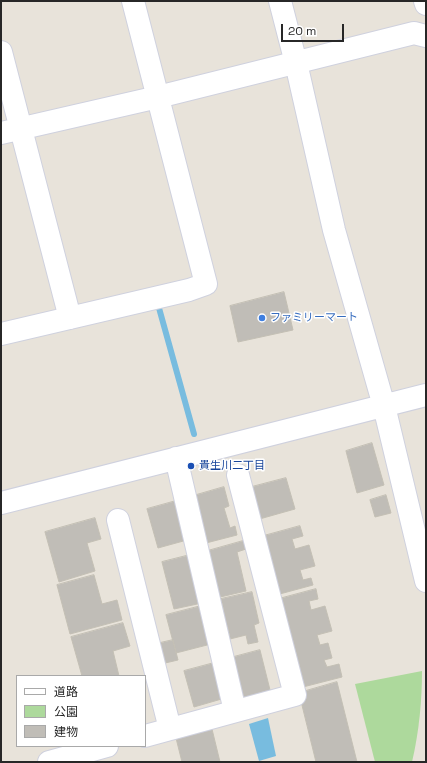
<!DOCTYPE html>
<meta charset="utf-8">
<style>
body{margin:0}
#map{position:relative;width:427px;height:763px;overflow:hidden;background:#e8e3da;font-family:"Space Grotesk","Noto Sans JP",sans-serif}
canvas{display:block}
.frame{position:absolute;inset:0;border:2px solid #272727;pointer-events:none}
.legend{position:absolute;left:16px;top:675px;width:130px;height:72px;box-sizing:border-box;background:#fff;border:1px solid #a9a9a9;margin:0;padding:5px 7px;list-style:none;font-size:12px;color:#272727}
.legend li{display:flex;align-items:center;gap:8px;height:20px}
.legend b{width:20px;border:1px solid #a9a9a9}
.scale{position:absolute;left:281px;top:24px;width:63px;height:18px;box-sizing:border-box;border:2px solid #272727;border-top:0;padding-left:5px;font-size:12px;line-height:14px;white-space:nowrap;color:#272727;-webkit-text-stroke:3px #fff;paint-order:stroke}
</style>
<div id="map">
<canvas width="427" height="763"></canvas>
<div class="frame"></div>
<ul class="legend">
<li><b style="height:5px;background:#fff"></b>道路</li>
<li><b style="height:11px;background:#add99c"></b>公園</li>
<li><b style="height:11px;background:#c0bdb7"></b>建物</li>
</ul>
<div class="scale">20 m</div>
</div>
<script>
const ctx = document.querySelector('canvas').getContext('2d');
ctx.lineJoin = 'round';
function fillPath(path, color) { ctx.fillStyle = color; ctx.fill(path, 'evenodd'); }
function trace(path, color, width, dash) { ctx.strokeStyle = color; ctx.lineWidth = width; ctx.lineCap = dash ? 'butt' : 'round'; ctx.setLineDash(dash || []); ctx.stroke(path); }
function drawText(font, color, halo, rows, align = 'center') {
  ctx.font = font + ' "Space Grotesk","Noto Sans JP",sans-serif'; ctx.lineWidth = 3; ctx.setLineDash([]); ctx.textBaseline = 'middle'; ctx.strokeStyle = halo; ctx.fillStyle = color; for (const [text, x, y, turn = 0] of rows) {
    ctx.save(); ctx.translate(x, y); ctx.rotate((+turn || 0) * Math.PI / 180); ctx.textAlign = isNaN(turn) ? turn : align; if (halo) ctx.strokeText(text, 0, 0); ctx.fillText(text, 0, 0); ctx.restore();
  }
}
const green = new Path2D(`
 M 422,671 C 422,701 419,732 412,762 L 375,762 L 355,684 Z`);
const water = new Path2D(`
 M 268,718 L 276,756 L 259,761 L 249,724 Z`);
const stream = new Path2D(`
 M 159,308 L 194,434`);
const building = new Path2D(`
 M 284,292 L 293,330 L 238,342 L 230,306 Z
 M 372,443 L 384,485 L 357,493 L 346,451 Z
 M 286,478 L 295,509 L 256,520 L 248,488 Z
 M 224,487 L 229,506 L 224,508 L 230,528 L 235,526 L 237,535 L 206,543 L 193,496 Z
 M 386,495 L 391,513 L 375,517 L 370,500 Z
 M 176,501 L 187,540 L 158,548 L 147,509 Z
 M 95,518 L 101,539 L 87,543 L 95,571 L 59,582 L 45,532 Z
 M 300,526 L 303,536 L 292,539 L 295,549 L 309,545 L 315,566 L 300,570 L 303,580 L 311,578 L 313,585 L 276,595 L 260,537 Z
 M 243,541 L 246,549 L 237,552 L 246,591 L 216,598 L 204,552 Z
 M 190,555 L 202,603 L 174,609 L 162,562 Z
 M 94,575 L 102,604 L 117,600 L 122,620 L 70,634 L 57,585 Z
 M 316,589 L 318,599 L 309,601 L 311,610 L 325,606 L 332,631 L 317,635 L 320,645 L 328,643 L 332,658 L 324,660 L 327,667 L 339,664 L 342,677 L 299,688 L 275,600 Z
 M 252,592 L 259,623 L 254,625 L 258,642 L 248,644 L 246,635 L 230,639 L 228,627 L 222,628 L 218,612 L 224,611 L 221,599 Z
 M 201,606 L 211,644 L 176,653 L 166,615 Z
 M 123,623 L 130,646 L 113,651 L 119,676 L 82,676 L 71,637 Z
 M 173,640 L 178,660 L 161,664 L 156,644 Z
 M 260,650 L 271,694 L 241,703 L 230,658 Z
 M 214,663 L 225,698 L 194,707 L 184,671 Z
 M 337,682 L 357,762 L 316,762 L 299,693 Z
 M 211,725 L 220,762 L 182,762 L 175,734 Z`);
const minor = new Path2D(`
 M 280,1 L 296,63 L 334,230 L 384,406 L 426,581
 M 425,1 L 426,4
 M 1,52 L 70,318
 M 1,133 L 158,97 L 414,33 L 426,36
 M 1,334 L 189,290 L 206,284 L 133,1
 M 176,458 L 235,711
 M 1,503 L 426,395
 M 118,520 L 170,729
 M 145,736 L 295,695 L 238,475
 M 49,762 L 107,746`);
const markers = [
 [262,318,4,"#3f7fe0"],
 [191,466,4,"#1a4fb4"]
];
const shopNames = [
 ["ファミリーマート",270,318]
];
const transitNames = [
 ["貴生川二丁目",199,466]
];
fillPath(green, '#add99c');
fillPath(water, '#78bcdf');
trace(stream, '#78bcdf', 6);
fillPath(building, '#c0bdb7');
trace(building, '#c3bfb4', 1);
trace(minor, '#cfd1de', 24);
trace(minor, '#fff', 22);
for (const [x, y, r, color] of markers) { const dot = new Path2D(); dot.arc(x, y, r, 0, 2 * Math.PI); ctx.fillStyle = color; ctx.fill(dot); trace(dot, '#fff', 1.5); }
drawText('11px', '#366cbe', '#fff', shopNames, 'left');
drawText('11px', '#164399', '#fff', transitNames, 'left');
</script>
